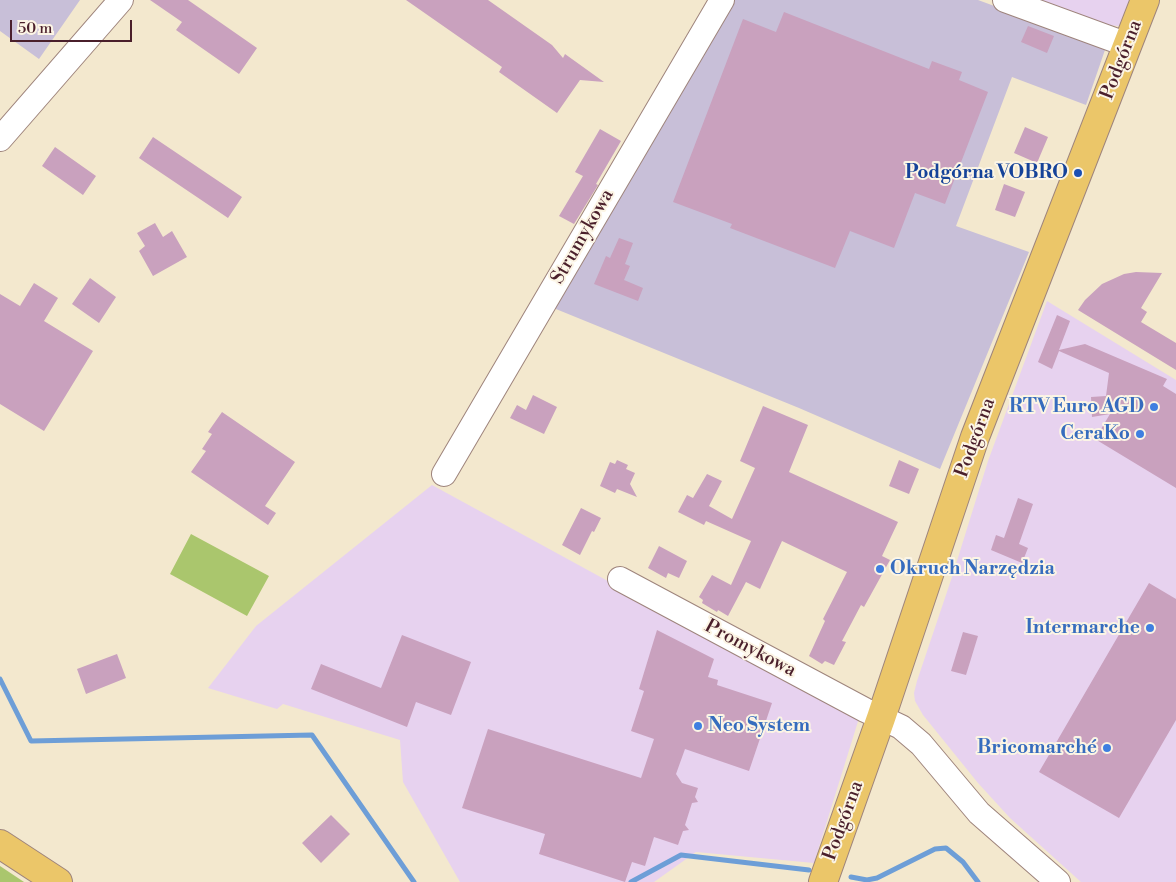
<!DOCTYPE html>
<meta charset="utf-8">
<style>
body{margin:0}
#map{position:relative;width:1176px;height:882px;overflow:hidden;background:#f3e8ce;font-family:"Libre Bodoni",serif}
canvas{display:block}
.scale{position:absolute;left:10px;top:20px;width:122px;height:22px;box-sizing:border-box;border:2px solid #4a1f2b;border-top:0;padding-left:6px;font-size:15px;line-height:18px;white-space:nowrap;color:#4a1f2b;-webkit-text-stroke:4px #fcf5e5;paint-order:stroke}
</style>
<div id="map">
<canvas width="1176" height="882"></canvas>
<div class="scale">50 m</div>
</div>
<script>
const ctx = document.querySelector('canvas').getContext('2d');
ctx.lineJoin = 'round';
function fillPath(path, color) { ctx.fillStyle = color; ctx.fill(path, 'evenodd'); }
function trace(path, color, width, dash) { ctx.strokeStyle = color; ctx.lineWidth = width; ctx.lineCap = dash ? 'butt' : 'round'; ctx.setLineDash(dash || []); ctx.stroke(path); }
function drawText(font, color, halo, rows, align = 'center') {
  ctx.font = font + ' "Libre Bodoni",serif'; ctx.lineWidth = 4; ctx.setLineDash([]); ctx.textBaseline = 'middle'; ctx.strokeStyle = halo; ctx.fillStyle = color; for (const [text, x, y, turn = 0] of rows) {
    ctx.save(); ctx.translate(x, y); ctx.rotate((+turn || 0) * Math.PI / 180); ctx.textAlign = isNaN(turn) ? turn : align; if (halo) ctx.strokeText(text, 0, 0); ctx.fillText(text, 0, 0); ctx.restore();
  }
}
const built = new Path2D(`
 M 1039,0 L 1129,0 L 1119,26 L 1105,25 Z
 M 1047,301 L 1176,380 L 1176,882 L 1081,882 L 1010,818 L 978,783 L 923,715 L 915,701 L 914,693 L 917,681 L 952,577 L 988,461 Z
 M 432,485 L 747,657 L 860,715 L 814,863 L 696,852 L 654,882 L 460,882 L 403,782 L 400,740 L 283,704 L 277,709 L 208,688 L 256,626 Z`);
const industrial = new Path2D(`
 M 0,0 L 80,0 L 39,59 L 0,31 Z
 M 731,0 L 978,0 L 1106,47 L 1086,105 L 1012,77 L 956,226 L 1029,252 L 940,469 L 799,408 L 551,307 Z`);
const green = new Path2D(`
 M 191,534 L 269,576 L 247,616 L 170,574 Z
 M 0,866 L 24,882 L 0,882 Z`);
const stream = new Path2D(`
 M 0,679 L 31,741 L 312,735 L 414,882
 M 851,877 L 867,880 L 877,878 L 935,849 L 946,848 L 963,862 L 978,882
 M 631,882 L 681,855 L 809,870`);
const building = new Path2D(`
 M 150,0 L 188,0 L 257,48 L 239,74 L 176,30 L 182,22 Z
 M 406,0 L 488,0 L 552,45 L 563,58 L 565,54 L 604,82 L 580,80 L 557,113 L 499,72 L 502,67 Z
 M 784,12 L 929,69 L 932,61 L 962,72 L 959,80 L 988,92 L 945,204 L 915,193 L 894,248 L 850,231 L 835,268 L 730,228 L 732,224 L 673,202 L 743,19 L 776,32 Z
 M 1028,26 L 1054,36 L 1047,53 L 1021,42 Z
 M 1025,127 L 1048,137 L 1037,163 L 1014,153 Z
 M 600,129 L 621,141 L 596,184 L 598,185 L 574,224 L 559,216 L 583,176 L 575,172 Z
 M 153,137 L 242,197 L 228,218 L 139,158 Z
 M 55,147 L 96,176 L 83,195 L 42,166 Z
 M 1004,184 L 1025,192 L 1015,217 L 995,210 Z
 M 155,223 L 163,237 L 172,231 L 187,257 L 153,276 L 139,251 L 145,246 L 137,233 Z
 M 619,238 L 633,243 L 625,264 L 630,266 L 624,280 L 643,288 L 638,301 L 594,284 L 606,256 L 610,258 Z
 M 1136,272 L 1162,273 L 1141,308 L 1147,312 L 1141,322 L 1176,343 L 1176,370 L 1078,310 L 1085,300 L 1102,284 L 1124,274 Z
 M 90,278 L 116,297 L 99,323 L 72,304 Z
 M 34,283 L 58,298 L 44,321 L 93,351 L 44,431 L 0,404 L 0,294 L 20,306 Z
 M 1057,315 L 1070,321 L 1059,350 L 1085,344 L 1167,379 L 1163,386 L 1176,394 L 1176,488 L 1095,439 L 1110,414 L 1092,417 L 1091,397 L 1106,396 L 1109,373 L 1059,351 L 1052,369 L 1038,362 Z
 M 533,395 L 557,407 L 544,434 L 510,418 L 517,405 L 526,410 Z
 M 763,406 L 808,425 L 789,472 L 898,522 L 882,556 L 890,560 L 864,607 L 861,605 L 842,641 L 846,642 L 834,665 L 825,661 L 822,664 L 809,656 L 825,621 L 823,619 L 847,572 L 782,541 L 760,589 L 746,582 L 728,616 L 718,610 L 717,612 L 702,603 L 703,600 L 699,597 L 712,575 L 731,585 L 751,541 L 706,521 L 704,525 L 678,512 L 687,495 L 693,498 L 707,474 L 722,481 L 709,506 L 732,519 L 755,468 L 740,461 Z
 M 222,412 L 295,462 L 265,506 L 276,513 L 268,525 L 191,472 L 206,451 L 202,449 L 212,434 L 208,432 Z
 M 617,460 L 628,465 L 626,469 L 635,473 L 630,484 L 637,497 L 617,489 L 615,493 L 600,486 L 610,462 L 615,464 Z
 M 899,460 L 919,469 L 909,494 L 889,486 Z
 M 1018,498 L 1033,504 L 1019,544 L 1028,548 L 1022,563 L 991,550 L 996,535 L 1004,538 Z
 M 581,508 L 601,518 L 594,532 L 592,531 L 580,555 L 562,545 Z
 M 659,546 L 687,561 L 679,578 L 668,573 L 666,578 L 648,568 Z
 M 1149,583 L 1176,599 L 1176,720 L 1119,818 L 1039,772 Z
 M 657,630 L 714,659 L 708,677 L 718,680 L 717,685 L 772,703 L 749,771 L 685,749 L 676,774 L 682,783 L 698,788 L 695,797 L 698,802 L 692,803 L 685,825 L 689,830 L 683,831 L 678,845 L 654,837 L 645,866 L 632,862 L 625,882 L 539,854 L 545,834 L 462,808 L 488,729 L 641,778 L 654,739 L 631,731 L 644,691 L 639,689 Z
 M 963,632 L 978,636 L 966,675 L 951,671 Z
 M 402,635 L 471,662 L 451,715 L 416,702 L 407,727 L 311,689 L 321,664 L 381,688 Z
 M 117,654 L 126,678 L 86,694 L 77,669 Z
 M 331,815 L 350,834 L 321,863 L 302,843 Z`);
const minor = new Path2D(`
 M 1005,0 L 1128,45
 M 0,139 L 121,0
 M 444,474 L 722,0
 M 620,579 L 865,710 L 901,727 L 921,744 L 979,813 L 1058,882`);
const major = new Path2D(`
 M 0,844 L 58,882
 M 823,882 L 881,718 L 975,437 L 1145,0`);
const markers = [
 [1078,173,5,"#1a4fb4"],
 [1154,407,5,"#3f7fe0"],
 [1140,434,5,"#3f7fe0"],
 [880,569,5,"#3f7fe0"],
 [1150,628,5,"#3f7fe0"],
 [698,726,5,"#3f7fe0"],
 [1107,748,5,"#3f7fe0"]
];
const streetNames = [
 ["Podgórna",1122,60,-69],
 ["Strumykowa",583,237,-60],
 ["Podgórna",976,438,-70],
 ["Promykowa",750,649,28],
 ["Podgórna",844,821,-70]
];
const transitNames = [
 ["Podgórna VOBRO",1068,173]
];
const shopNames = [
 ["RTV Euro AGD",1144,407],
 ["CeraKo",1130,434],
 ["Okruch Narzędzia",890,569,"left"],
 ["Intermarche",1140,628],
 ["Neo System",708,726,"left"],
 ["Bricomarché",1097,748]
];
fillPath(built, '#e7d2ef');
fillPath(industrial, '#c8bfd8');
fillPath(green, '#aac66d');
trace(stream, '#6d9ed7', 5);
fillPath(building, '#c9a1be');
trace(minor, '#9e847c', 26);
trace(major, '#9e847c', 30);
trace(minor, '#fff', 24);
trace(major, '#ebc669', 28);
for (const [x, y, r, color] of markers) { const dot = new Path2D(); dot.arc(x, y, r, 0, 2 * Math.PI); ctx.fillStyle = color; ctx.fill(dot); trace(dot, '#fcf5e5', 2); }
drawText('19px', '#4a1f2b', '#fcf5e5', streetNames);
drawText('bold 19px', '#164399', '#fcf5e5', transitNames, 'right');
drawText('bold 19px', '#366cbe', '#fcf5e5', shopNames, 'right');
</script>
